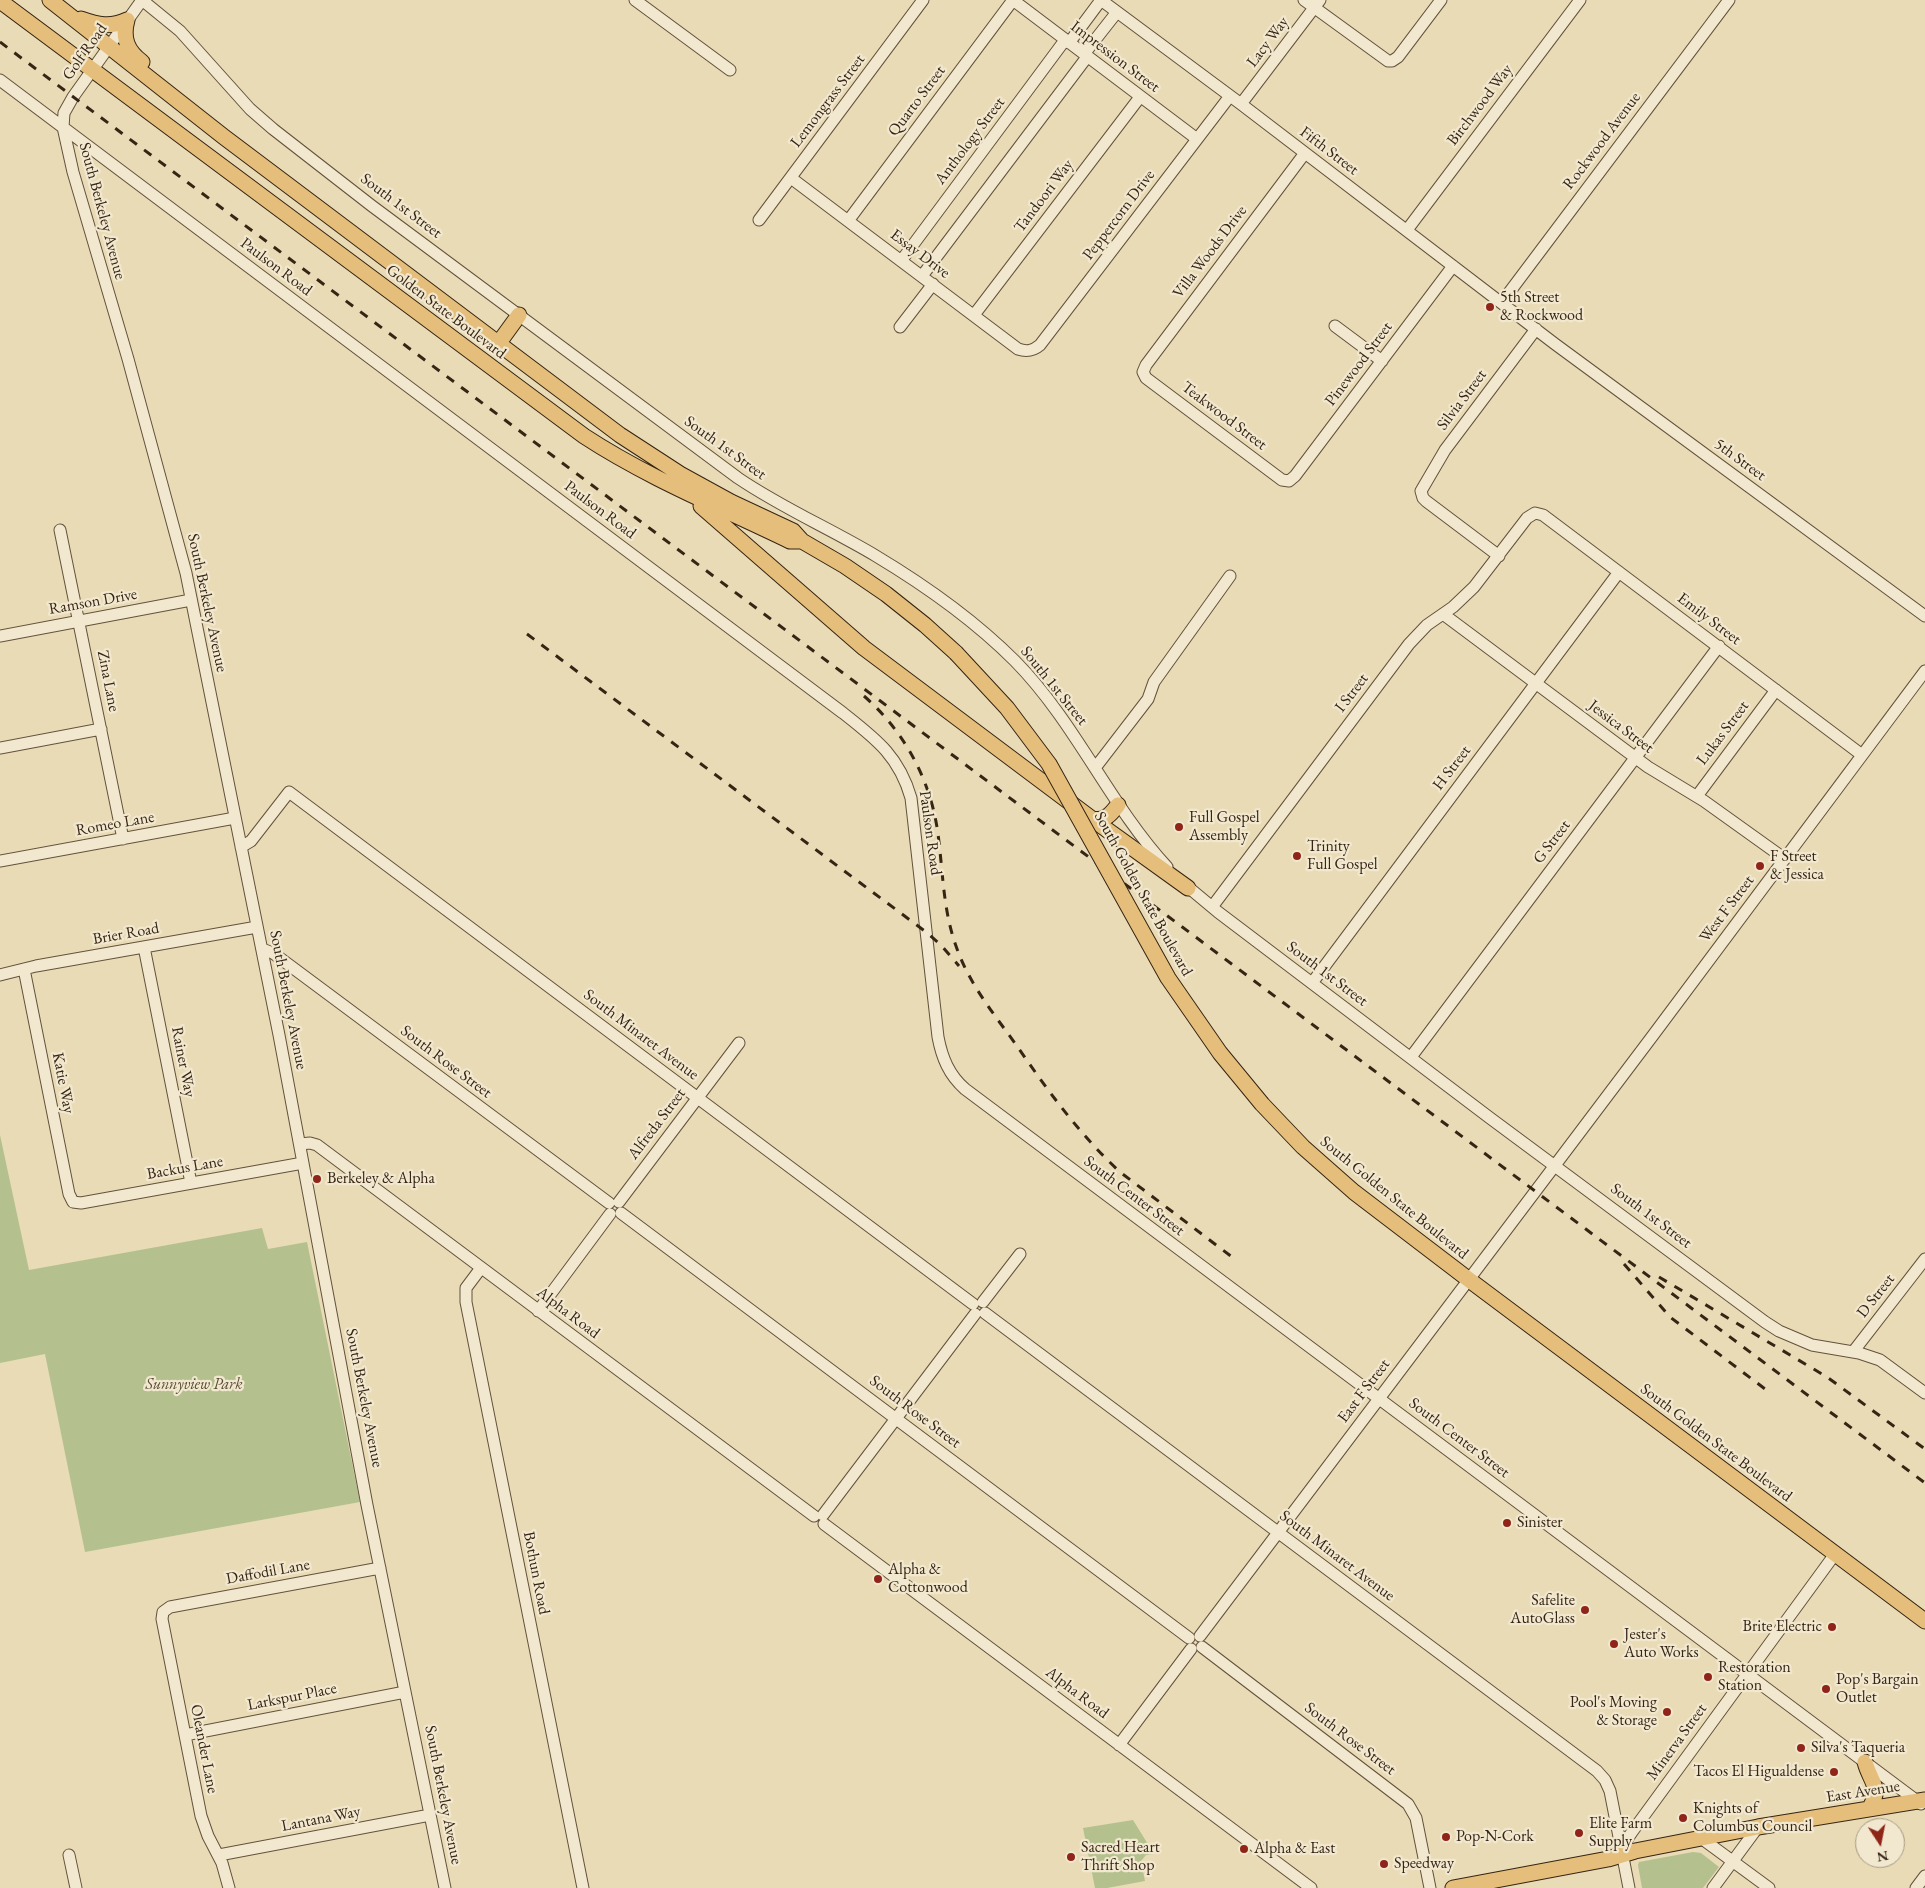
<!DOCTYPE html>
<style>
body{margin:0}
#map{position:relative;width:1925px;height:1888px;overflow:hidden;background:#e9dbb5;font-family:"EB Garamond",serif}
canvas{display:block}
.north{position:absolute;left:1855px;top:1818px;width:50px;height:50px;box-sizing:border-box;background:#f1e8cf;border:1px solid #a69a84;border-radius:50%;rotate:169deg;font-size:14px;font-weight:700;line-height:20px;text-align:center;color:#362414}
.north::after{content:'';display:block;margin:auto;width:18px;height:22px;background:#8f2418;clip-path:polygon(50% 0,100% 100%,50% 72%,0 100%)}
</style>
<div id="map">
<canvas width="1925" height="1888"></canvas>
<div class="north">N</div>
</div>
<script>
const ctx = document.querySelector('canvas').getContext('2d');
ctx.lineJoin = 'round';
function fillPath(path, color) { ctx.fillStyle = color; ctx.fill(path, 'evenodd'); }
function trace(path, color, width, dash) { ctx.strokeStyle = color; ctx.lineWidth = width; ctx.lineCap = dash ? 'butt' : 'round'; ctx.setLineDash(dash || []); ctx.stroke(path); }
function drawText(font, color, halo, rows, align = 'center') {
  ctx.font = font + ' "EB Garamond",serif'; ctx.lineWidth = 4.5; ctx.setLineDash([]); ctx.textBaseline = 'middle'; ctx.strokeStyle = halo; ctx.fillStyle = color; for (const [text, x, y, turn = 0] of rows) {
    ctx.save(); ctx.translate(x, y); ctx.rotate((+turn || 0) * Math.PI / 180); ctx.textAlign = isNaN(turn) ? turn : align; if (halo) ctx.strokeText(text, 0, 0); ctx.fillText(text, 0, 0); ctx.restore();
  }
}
const green = new Path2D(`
 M 0,1135 L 29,1270 L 262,1228 L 268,1249 L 307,1242 L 360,1502 L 85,1552 L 45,1354 L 0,1363 Z
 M 1133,1820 L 1154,1854 L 1146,1855 L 1141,1861 L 1145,1881 L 1107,1888 L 1095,1888 L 1083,1828 Z
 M 1693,1852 L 1701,1853 L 1719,1867 L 1703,1888 L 1642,1888 L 1638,1865 L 1639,1862 Z`);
const minor = new Path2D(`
 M 142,0 L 180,31 L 250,109 L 273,129 L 372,206 L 738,478 C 782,508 831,529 876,556 C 926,586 974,620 1015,661 C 1076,723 1109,804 1167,867
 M 142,0 L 73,97 L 64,113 L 63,127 L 73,172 L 128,359 L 186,573 L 279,1035 L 367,1505 L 445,1888
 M 635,0 L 730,70
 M 1101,0 L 1241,104 L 1555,344 L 1925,616
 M 1304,0 L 1388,61 L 1392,61 L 1398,57 L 1441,0
 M 1069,43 L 1101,0
 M 1084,54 L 1117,12
 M 0,80 L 843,713 C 876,739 899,756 911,798 L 938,1037 C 942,1058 949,1075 965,1089 L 1921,1804
 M 1241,104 L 1320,0
 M 1305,153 L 1146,365 L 1143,372 L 1146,378 L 1282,480 L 1289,481 L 1295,476 L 1453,266
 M 791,178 L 1018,349 C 1027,352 1033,351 1040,345 L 1230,96
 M 759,220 L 923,0
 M 848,221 L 1013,0 L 1197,139
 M 1407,230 L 1580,0
 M 901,261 L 1065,40
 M 922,276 L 1087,57
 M 1502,302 L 1729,0
 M 974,315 L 1140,97
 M 1335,326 L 1382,361
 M 900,327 L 933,284
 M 60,530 L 123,839
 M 1499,556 L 1426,501 L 1423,498 L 1421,491 L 1445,450 L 1536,329
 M 1443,614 L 1648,767 L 1704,801 L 1785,859
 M 0,636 L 191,600
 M 0,748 L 101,729
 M 1095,768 L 1148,699 L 1154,682 L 1230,576
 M 1697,796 L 1776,690
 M 241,847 L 251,841 L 289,792 L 973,1304
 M 0,861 L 235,818
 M 1182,882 L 1218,912 L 1490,1118 L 1765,1322 L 1779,1331 L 1812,1345 L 1859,1353 L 1880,1360 L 1925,1393
 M 1212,907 L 1409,644 L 1427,625 L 1453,607 L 1474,587 L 1527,518 L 1535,513 L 1543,515 L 1862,755
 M 144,947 L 191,1183
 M 262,949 L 273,953 L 609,1203
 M 24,969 L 69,1194 L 73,1202 L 81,1203 L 303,1163
 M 0,975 L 36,966 L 257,927
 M 1312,983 L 1619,572
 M 1411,1057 L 1719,646
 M 300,1144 L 310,1143 L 317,1145 L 814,1516
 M 619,1202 L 739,1043
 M 621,1213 L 1189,1638
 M 481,1268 L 466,1288 L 466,1302 L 583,1888
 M 983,1302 L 1020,1254
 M 538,1311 L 610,1214
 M 985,1313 L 1597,1771 L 1605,1780 L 1610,1791 L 1629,1888
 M 1853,1352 L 1925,1259
 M 823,1515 L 975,1314
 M 824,1524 L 1311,1888
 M 1200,1636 L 1651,1038 L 1925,671
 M 1202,1647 L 1408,1804 L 1416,1818 L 1430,1888
 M 185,1735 L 405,1692
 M 1119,1745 L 1191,1649
 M 1701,1838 L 1769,1888
 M 1622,1853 L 1624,1844 L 1632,1832 L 1835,1554
 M 69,1855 L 76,1888
 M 219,1855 L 430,1815
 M 229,1888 L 222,1863 L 208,1836 L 201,1816 L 162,1619 L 163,1612 L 170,1607 L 380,1568
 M 1713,1888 L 1758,1827
 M 1916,1888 L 1925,1876`);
const major = new Path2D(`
 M 50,0 L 224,137 L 620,435 L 680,474 L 731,502 L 793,531 L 802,541 L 845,566 L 886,594 L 925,625 L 956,653
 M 0,1 L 584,436 C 648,478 720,507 790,541 L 802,541
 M 81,19 C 98,25 110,28 127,20
 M 127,20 C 122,38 127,51 142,62
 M 498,344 L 519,315
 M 701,506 L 864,648 L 1092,819 L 1188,888
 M 1092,819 C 1105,822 1111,814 1118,805
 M 1262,1104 L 1303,1147 L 1354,1192 L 1468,1279 L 1925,1621
 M 1865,1762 C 1870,1782 1883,1787 1869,1809
 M 1453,1888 L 1608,1859 L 1635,1851 L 1758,1827 L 1925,1800`);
const rail = new Path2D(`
 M 0,42 L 1925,1483
 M 527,634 L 926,932 L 941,945 L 959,966
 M 864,696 C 905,732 931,781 938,834 C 943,872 943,910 956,946 C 969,984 994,1014 1017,1046 C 1048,1091 1080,1135 1120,1172 L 1232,1257
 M 1624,1264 L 1670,1317 L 1769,1392
 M 1659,1277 L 1827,1377 L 1925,1449`);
const majorBridge = new Path2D(`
 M 956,653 L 1007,708 L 1049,764 L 1168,978 L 1220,1053 L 1262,1104`);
const markers = [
 [1490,307,5,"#8f2418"],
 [1179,827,5,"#8f2418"],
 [1297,856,5,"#8f2418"],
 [1760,866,5,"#8f2418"],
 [317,1179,5,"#8f2418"],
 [1507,1523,5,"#8f2418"],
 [878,1579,5,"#8f2418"],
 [1585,1610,5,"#8f2418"],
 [1832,1627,5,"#8f2418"],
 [1614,1644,5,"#8f2418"],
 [1708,1677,5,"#8f2418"],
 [1826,1689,5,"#8f2418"],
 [1667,1712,5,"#8f2418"],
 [1801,1748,5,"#8f2418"],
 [1834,1772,5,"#8f2418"],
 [1683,1818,5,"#8f2418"],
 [1579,1833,5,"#8f2418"],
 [1446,1837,5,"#8f2418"],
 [1244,1849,5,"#8f2418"],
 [1071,1857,5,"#8f2418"],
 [1384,1864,5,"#8f2418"]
];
const streetNames = [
 ["Lacy Way",1268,42,-53],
 ["Golf Road",85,52,-55],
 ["Impression Street",1115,57,37],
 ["Lemongrass Street",828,101,-53],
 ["Quarto Street",917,101,-53],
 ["Birchwood Way",1480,105,-53],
 ["Anthology Street",970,141,-53],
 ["Rockwood Avenue",1602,141,-53],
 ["Fifth Street",1329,151,37],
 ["Tandoori Way",1044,196,-53],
 ["South 1st Street",401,206,37],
 ["South Berkeley Avenue",102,211,75],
 ["Peppercorn Drive",1119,215,-53],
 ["Villa Woods Drive",1210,252,-53],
 ["Essay Drive",920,254,37],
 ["Paulson Road",276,267,37],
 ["Golden State Boulevard",446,312,37],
 ["Pinewood Street",1359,364,-53],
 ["Silvia Street",1462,400,-53],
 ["Teakwood Street",1224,416,37],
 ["South 1st Street",725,448,36],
 ["5th Street",1740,460,36],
 ["Paulson Road",600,510,37],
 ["Ramson Drive",93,602,-10],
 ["South Berkeley Avenue",207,603,78],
 ["Emily Street",1709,619,37],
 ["Zina Lane",108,681,79],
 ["South 1st Street",1054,686,51],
 ["I Street",1352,693,-53],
 ["Jessica Street",1621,727,37],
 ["Lukas Street",1723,733,-53],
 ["H Street",1452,768,-53],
 ["Romeo Lane",115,824,-10],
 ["Paulson Road",930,833,82],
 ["G Street",1552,842,-53],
 ["South Golden State Boulevard",1143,894,61],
 ["West F Street",1727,909,-53],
 ["Brier Road",126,934,-10],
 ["South 1st Street",1327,974,37],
 ["South Berkeley Avenue",288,1000,79],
 ["South Minaret Avenue",641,1035,37],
 ["Rainer Way",183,1062,79],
 ["South Rose Street",446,1062,37],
 ["Katie Way",63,1083,79],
 ["Alfreda Street",657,1124,-53],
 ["Backus Lane",185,1168,-10],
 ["South Center Street",1134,1196,37],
 ["South Golden State Boulevard",1394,1198,39],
 ["South 1st Street",1651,1216,37],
 ["D Street",1876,1296,-52],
 ["Alpha Road",568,1313,37],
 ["East F Street",1364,1391,-53],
 ["South Berkeley Avenue",364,1398,79],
 ["South Rose Street",915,1412,37],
 ["South Center Street",1459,1438,37],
 ["South Golden State Boulevard",1716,1443,37],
 ["South Minaret Avenue",1337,1556,37],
 ["Daffodil Lane",268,1572,-10],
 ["Bothun Road",536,1573,79],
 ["Alpha Road",1077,1693,37],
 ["Larkspur Place",292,1697,-11],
 ["South Rose Street",1350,1739,37],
 ["Minerva Street",1677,1742,-54],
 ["Oleander Lane",204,1749,79],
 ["East Avenue",1863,1792,-9],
 ["South Berkeley Avenue",443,1795,79],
 ["Lantana Way",321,1819,-11]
];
const poiNames = [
 ["5th Street",1500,298],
 ["& Rockwood",1500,316],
 ["Full Gospel",1189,818],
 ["Assembly",1189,836],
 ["Trinity",1307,847],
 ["Full Gospel",1307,865],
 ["F Street",1770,857],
 ["& Jessica",1770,875],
 ["Berkeley & Alpha",327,1179],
 ["Sinister",1517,1523],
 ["Alpha &",888,1570],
 ["Cottonwood",888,1588],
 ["Safelite",1575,1601,"right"],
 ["AutoGlass",1575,1619,"right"],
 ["Brite Electric",1822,1627,"right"],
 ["Jester's",1624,1635],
 ["Auto Works",1624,1653],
 ["Restoration",1718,1668],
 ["Station",1718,1686],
 ["Pop's Bargain",1836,1680],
 ["Outlet",1836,1698],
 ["Pool's Moving",1657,1703,"right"],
 ["& Storage",1657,1721,"right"],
 ["Silva's Taqueria",1811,1748],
 ["Tacos El Higualdense",1824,1772,"right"],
 ["Knights of",1693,1809],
 ["Columbus Council",1693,1827],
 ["Elite Farm",1589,1824],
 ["Supply",1589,1842],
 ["Pop-N-Cork",1456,1837],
 ["Sacred Heart",1081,1848],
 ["Thrift Shop",1081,1866],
 ["Alpha & East",1254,1849],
 ["Speedway",1394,1864]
];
const parkNames = [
 ["Sunnyview Park",194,1385]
];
fillPath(green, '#b4c18f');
trace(minor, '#63523c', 13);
trace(major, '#362414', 17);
trace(minor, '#f1e8cf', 11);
trace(major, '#e4be7a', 15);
trace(rail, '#362414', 3, [9, 9]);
trace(majorBridge, '#362414', 17, []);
trace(majorBridge, '#e4be7a', 15);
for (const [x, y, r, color] of markers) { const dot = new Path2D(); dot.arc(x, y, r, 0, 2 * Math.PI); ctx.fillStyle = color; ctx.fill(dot); trace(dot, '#f1e8cf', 2); }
drawText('16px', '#362414', '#f1e8cf', streetNames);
drawText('16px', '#362414', '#f1e8cf', poiNames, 'left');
drawText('italic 16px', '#564b33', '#f1e8cf', parkNames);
</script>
